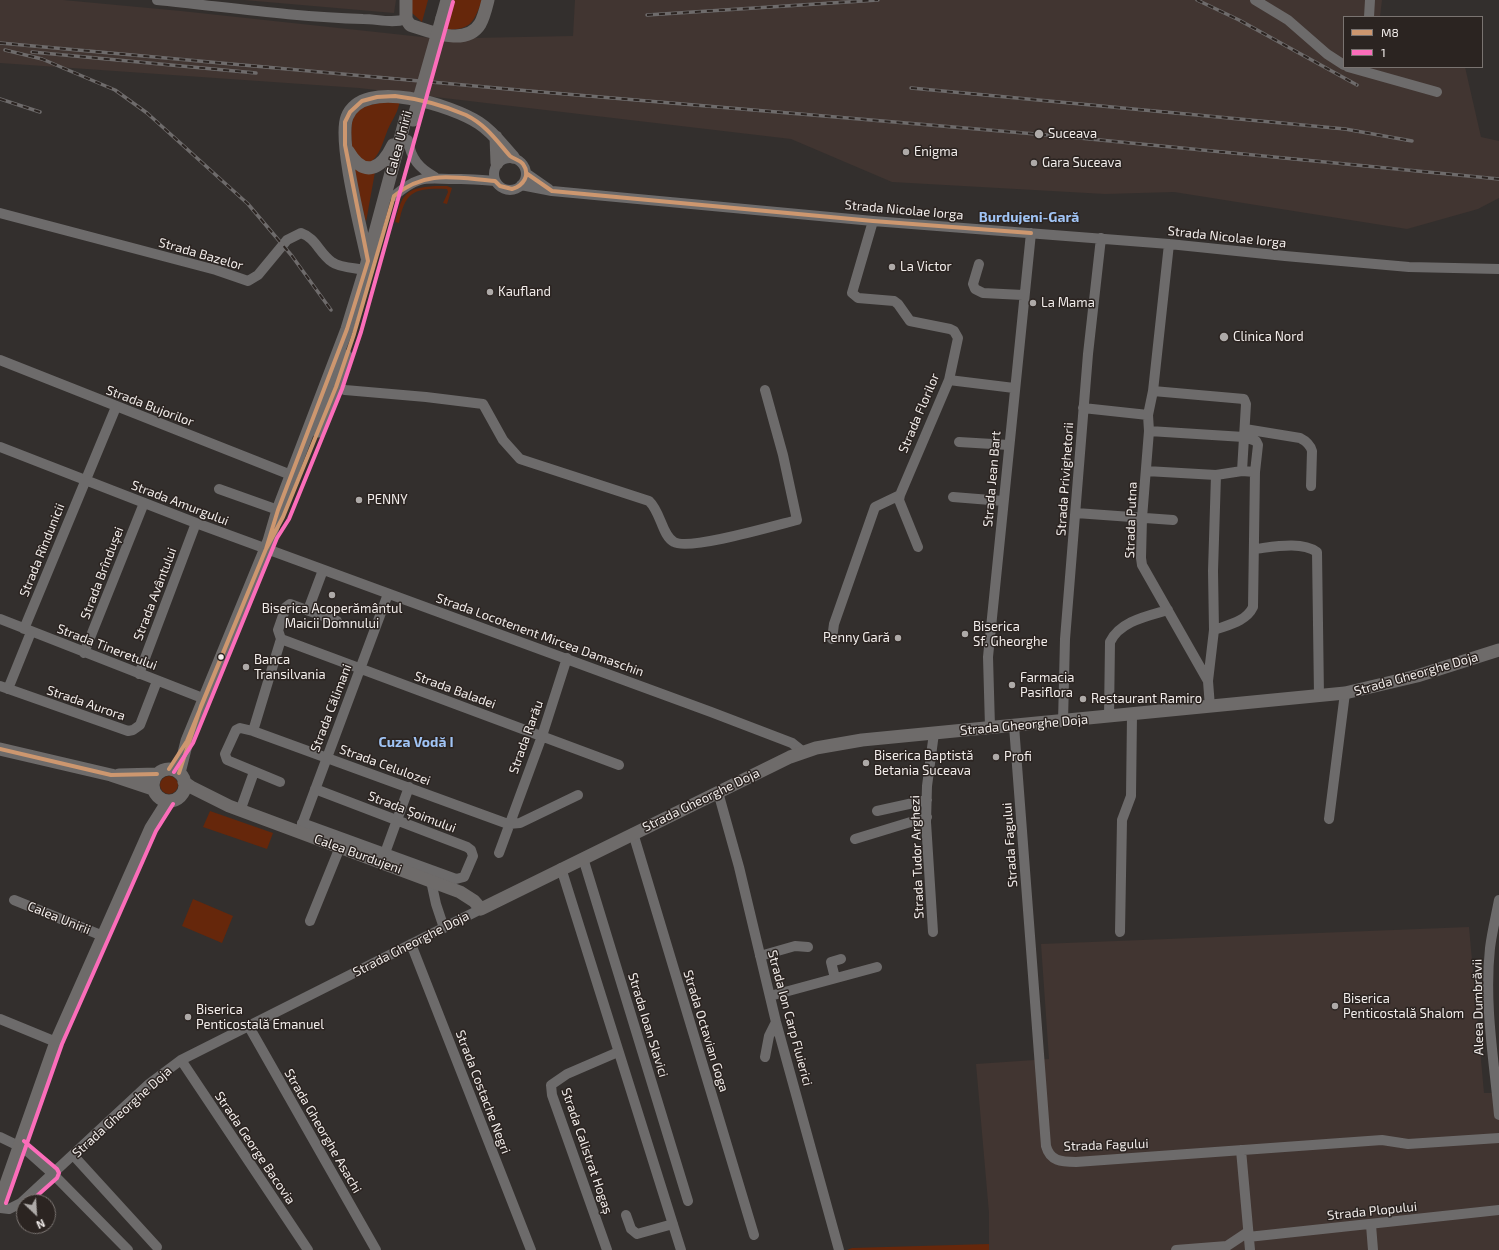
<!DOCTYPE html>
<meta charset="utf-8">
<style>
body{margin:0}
#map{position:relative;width:1499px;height:1250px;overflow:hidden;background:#332f2d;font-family:"Exo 2",sans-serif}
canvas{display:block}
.legend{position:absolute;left:1343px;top:16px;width:140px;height:52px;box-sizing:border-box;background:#2b2421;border:1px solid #7a7471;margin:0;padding:5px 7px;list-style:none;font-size:12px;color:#f1ecea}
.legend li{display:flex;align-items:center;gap:8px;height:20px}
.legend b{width:20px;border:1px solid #7a7471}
.north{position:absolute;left:16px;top:1194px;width:40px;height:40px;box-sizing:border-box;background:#2b2421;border:1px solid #7a7471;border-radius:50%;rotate:155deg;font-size:11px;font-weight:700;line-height:16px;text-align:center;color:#f1ecea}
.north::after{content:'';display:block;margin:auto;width:14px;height:18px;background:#aeaaa8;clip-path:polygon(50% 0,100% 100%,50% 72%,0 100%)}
</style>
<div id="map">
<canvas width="1499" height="1250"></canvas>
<ul class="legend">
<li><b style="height:5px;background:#cd976f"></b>M8</li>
<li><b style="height:5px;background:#fb6dba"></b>1</li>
</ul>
<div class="north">N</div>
</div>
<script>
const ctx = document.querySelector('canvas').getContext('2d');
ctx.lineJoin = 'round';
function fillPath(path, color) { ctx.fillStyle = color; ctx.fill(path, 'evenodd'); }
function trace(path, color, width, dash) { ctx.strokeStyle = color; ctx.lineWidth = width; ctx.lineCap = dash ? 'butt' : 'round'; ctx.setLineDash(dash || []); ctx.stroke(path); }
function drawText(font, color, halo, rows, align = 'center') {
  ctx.font = font + ' "Exo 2",sans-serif'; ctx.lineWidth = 3; ctx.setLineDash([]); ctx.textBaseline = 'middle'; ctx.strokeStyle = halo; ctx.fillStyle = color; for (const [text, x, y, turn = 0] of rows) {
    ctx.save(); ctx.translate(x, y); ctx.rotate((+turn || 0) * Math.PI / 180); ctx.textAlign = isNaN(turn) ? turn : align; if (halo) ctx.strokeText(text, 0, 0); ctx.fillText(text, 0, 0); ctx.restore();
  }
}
const built = new Path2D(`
 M 0,0 L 63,0 L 181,11 L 450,40 L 471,38 L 573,36 L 575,0 L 1382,0 L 1380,17 L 1344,17 L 1344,67 L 1465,67 L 1481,137 L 1499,141 L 1499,198 L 1478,209 L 1407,229 L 1174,192 L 1105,194 L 892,182 L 791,139 L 359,88 L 0,63 Z
 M 244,0 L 396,0 L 394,13 Z
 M 1469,927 L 1484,1093 L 1499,1093 L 1499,1250 L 989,1250 L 989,1213 L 976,1064 L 1049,1059 L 1041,944 Z`);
const green = new Path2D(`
 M 412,0 L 428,0 L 422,22 L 412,13 Z
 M 451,0 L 482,0 C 473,25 470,30 442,30 Z
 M 400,100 C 398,113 393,118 388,129 C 383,141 380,157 368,164 L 353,153 C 347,106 357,106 400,100 Z
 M 351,163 L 375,172 L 366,222 Z
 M 435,186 L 447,186 L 452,188 L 447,204 L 443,203 L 448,192 L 447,189 C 416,188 405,190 399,223 L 395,222 C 402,194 405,188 435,186 Z
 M160 785a9 9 0 1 1 18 0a9 9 0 1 1-18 0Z
 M 210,811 L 273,833 L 267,849 L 203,827 Z
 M 193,899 L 233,916 L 222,943 L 182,926 Z
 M 989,1244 L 989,1250 L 847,1250 L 852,1248 Z`);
const minor = new Path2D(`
 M 157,0 C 226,7 294,17 363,19 C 378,19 392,24 406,19
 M 1255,0 L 1288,20 L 1327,54 L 1344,65
 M 1369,17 L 1370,0
 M 1348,67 L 1437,92
 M 408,140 C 411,159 419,168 435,177
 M494 174a16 16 0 1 1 32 0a16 16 0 1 1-32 0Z
 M 526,173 L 549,189
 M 521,185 L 552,191 L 873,221 L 1169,244 L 1285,256 L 1409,267 L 1499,269
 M 394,196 C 422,172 428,180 461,179 C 472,179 483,180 495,181
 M 0,213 L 216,270 L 248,281 L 258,275 L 287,240 L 301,233 C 316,238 319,253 332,262 C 340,268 356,268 365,270
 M 873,221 L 852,293 L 858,298 L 894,301 L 898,304 L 910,321 L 950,329 L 954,331 L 958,338 L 949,380 L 900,495 L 899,500 L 918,547
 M 1169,244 L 1153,391 L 1148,415 L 1149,431 L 1142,518 L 1141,558 L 1142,565 L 1208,681
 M 979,264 L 973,284 L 975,289 L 983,293 L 1023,295
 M 0,360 L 291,475
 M 949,380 L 1014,388
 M 328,384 L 345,390 L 426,397 L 483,404 L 503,440 L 520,459 L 649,501 C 661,512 662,536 674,542 C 689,551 777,525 797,520 L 783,455 L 765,390
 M 1153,391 L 1244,399 L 1246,404 L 1242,471
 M 1083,408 L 1148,415
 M 1245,429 L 1300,438 C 1306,441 1310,444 1312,451 L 1311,486
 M 1149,431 L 1244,437 L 1256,441 L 1258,445 L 1255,472
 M 959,442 L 1009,445
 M 0,447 L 196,523 L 711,712 L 792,743 L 802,751
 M 1146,471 L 1216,475 L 1242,471 L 1255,472 L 1253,607 C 1246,622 1227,625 1214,630
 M 219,489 L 278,510
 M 953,497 L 1003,501
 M 1076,513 L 1173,520
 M 1254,549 C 1273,547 1301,541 1317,552 L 1319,696
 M 308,610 L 323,570
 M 0,619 L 205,699
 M 24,629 L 116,407
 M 281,639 L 619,765
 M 832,639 L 834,624 L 875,507 L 900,495
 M 84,653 L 144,503
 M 139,674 L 196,523
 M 0,686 L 128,731 L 133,730 L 140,725 L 157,681
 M 8,689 L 31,632
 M 1210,707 L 1208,681 L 1214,630 L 1213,571 L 1216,475
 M 1109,717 L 1110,642 C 1120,621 1148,616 1168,610
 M 1063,722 L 1065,639 L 1088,354 L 1101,238
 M 1014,726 L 1046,1146 C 1050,1161 1061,1162 1076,1162 L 1382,1140 L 1408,1144 L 1499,1138
 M 990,727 L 988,657 L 1031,233
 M 253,731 L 281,639 L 278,630 L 286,607 L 290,604 L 337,621
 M 280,782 L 227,760 L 225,754 L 236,730 L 240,728 L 253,731 L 508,824 L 520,823 L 578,795
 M 718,792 L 739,867 L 776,1022 L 839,1250
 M 240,811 L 254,772
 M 877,811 L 927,800
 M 1329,819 L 1345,693
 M 302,823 L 456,879 L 464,877 L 473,856 L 471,850 L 467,847 L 315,789
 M 300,830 L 388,594
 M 633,833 L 754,1235
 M 855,839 L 927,817
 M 385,853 L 409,787
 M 499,853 L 542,736 L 567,658
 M 583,858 L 688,1201
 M 561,868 L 681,1250
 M 431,881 L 436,904 L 444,928
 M 14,900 L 103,936
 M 1499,900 C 1496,916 1492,932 1490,948 C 1484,1004 1494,1060 1499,1115
 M 310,921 L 340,847
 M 933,932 L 926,822 L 927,786 L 934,733
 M 1120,932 L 1122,820 L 1131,796 L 1132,715
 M 411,944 L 531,1250
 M 760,956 L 795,946 L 808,947
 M 835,978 L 831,962 L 841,959
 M 770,996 L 877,967
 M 0,1019 L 56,1042
 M 248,1025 L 376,1250
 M 765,1057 L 769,1036 L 776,1022
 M 181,1060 L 308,1250
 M 0,1137 L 25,1149 L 53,1174 L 128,1250
 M 1241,1150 L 1250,1250
 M 73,1155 L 157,1247
 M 0,1208 L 9,1209 L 21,1203 L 149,1084 L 181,1060 L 481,909
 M 626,1215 L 631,1229 L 637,1234 L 673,1224
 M 1371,1225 L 1373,1250
 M 1248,1237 L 1499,1210
 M 607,1250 L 552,1095 L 551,1085 L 567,1074 L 618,1052
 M 1176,1250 L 1227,1246 L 1248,1232`);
const major = new Path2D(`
 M 406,0 L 406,19 L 410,25 C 429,31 466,47 480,24 C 484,17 486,8 488,0
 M 442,18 L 447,0
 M 496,137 L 497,163
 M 348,151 C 364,178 381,170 393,145
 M 367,257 C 361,229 338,140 347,117 C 363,76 453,106 479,123 C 493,132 502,145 513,157
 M 318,431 L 346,356
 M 0,749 L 111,775 L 153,789
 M153 785a16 16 0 1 1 32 0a16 16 0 1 1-32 0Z
 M 179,773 L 187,741 L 269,541 L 278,510 L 347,329 L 365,270 L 406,117
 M 119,775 L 157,774
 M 184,782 L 191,787 L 229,806 L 460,892 L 474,901 L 481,909 L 790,757 L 816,748 L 862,740 L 1345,693 L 1417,676 L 1499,650
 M 0,1201 L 56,1042 L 151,828 L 168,801`);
const rail = new Path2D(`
 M 1197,0 L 1239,20 L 1357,85
 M 647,15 L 878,0
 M 0,43 L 530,91 L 1059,136 L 1499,179
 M 5,50 L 42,59 L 115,90 L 147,113 L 248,204 L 292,256 L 331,310
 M 32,52 L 256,73
 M 911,88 L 1345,129 L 1412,141
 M 0,99 L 40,112`);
const majorBridge = new Path2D(`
 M 413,120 L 442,18`);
const bus1 = new Path2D(`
 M 395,96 C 420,99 443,105 466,115 C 486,125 496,140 510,156 C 514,159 520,160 523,164 C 531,175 523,186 512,189 L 500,186 L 495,181 C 456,178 426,169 394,196 L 354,334 L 336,387 L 283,517 L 266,549 L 278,510 L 347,329 L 368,261 L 345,145 L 345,122 L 350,112 L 362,101 L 377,97 Z
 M 526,173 L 552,191 L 873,221 L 1031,233
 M 0,749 L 111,775 L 157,774
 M 169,769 L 187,741 L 266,549
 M 179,773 L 201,706 L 266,549`);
const bus2 = new Path2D(`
 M 174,772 L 193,743 L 277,538 L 289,519 L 342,389 L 361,332 L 453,2
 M 24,1141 L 57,1169 L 59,1173 L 57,1178 L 30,1202
 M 6,1203 L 62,1044 L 156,831 L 173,804`);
const markers = [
 [1039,134,5,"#aeaaa8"],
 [906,152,4,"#aeaaa8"],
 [1034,163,4,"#aeaaa8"],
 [892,267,4,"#aeaaa8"],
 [490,292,4,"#aeaaa8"],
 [1033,303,4,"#aeaaa8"],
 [1224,337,5,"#aeaaa8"],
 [359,500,4,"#aeaaa8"],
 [332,595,4,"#aeaaa8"],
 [965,634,4,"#aeaaa8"],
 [898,638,4,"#aeaaa8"],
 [221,657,3.5,"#f1ecea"],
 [246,667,4,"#aeaaa8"],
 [1012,685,4,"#aeaaa8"],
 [1083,699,4,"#aeaaa8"],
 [996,757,4,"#aeaaa8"],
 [866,763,4,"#aeaaa8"],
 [1335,1006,4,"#aeaaa8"],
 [188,1017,4,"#aeaaa8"]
];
const poiNames = [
 ["Suceava",1048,134],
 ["Enigma",914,152],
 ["Gara Suceava",1042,163],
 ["La Victor",900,267],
 ["Kaufland",498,292],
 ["La Mama",1041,303],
 ["Clinica Nord",1233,337],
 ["PENNY",367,500],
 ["Biserica Acoperământul",332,609,"center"],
 ["Maicii Domnului",332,624,"center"],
 ["Biserica",973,627],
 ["Sf. Gheorghe",973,642],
 ["Penny Gară",890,638,"right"],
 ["Banca",254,660],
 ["Transilvania",254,675],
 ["Farmacia",1020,678],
 ["Pasiflora",1020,693],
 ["Restaurant Ramiro",1091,699],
 ["Biserica Baptistă",874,756],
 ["Betania Suceava",874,771],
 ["Profi",1004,757],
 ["Biserica",1343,999],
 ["Penticostală Shalom",1343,1014],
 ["Biserica",196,1010],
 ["Penticostală Emanuel",196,1025]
];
const streetNames = [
 ["Calea Unirii",399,143,-75],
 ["Strada Nicolae Iorga",904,210,5],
 ["Strada Nicolae Iorga",1227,237,6],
 ["Strada Bazelor",201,254,16],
 ["Strada Bujorilor",150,406,21],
 ["Strada Florilor",919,413,-67],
 ["Strada Jean Bart",992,479,-85],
 ["Strada Privighetorii",1065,479,-86],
 ["Strada Amurgului",180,503,21],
 ["Strada Putna",1131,520,-88],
 ["Strada Rîndunicii",42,550,-68],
 ["Strada Brîndușei",102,573,-69],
 ["Strada Avântului",155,594,-69],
 ["Strada Locotenent Mircea Damaschin",540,635,20],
 ["Strada Tineretului",107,647,21],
 ["Strada Gheorghe Doja",1416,674,-16],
 ["Strada Baladei",455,690,20],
 ["Strada Aurora",86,703,19],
 ["Strada Călimani",331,708,-69],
 ["Strada Gheorghe Doja",1024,725,-5],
 ["Strada Rarău",526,737,-70],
 ["Strada Celulozei",385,765,20],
 ["Strada Gheorghe Doja",701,800,-26],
 ["Strada Șoimului",412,812,21],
 ["Strada Fagului",1010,845,-94],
 ["Calea Burdujeni",358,854,20],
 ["Strada Tudor Arghezi",917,857,-92],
 ["Calea Unirii",59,918,22],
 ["Strada Gheorghe Doja",411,944,-27],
 ["Aleea Dumbrăvii",1478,1007,-91],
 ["Strada Ion Carp Fluierici",790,1018,75],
 ["Strada Ioan Slavici",648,1025,73],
 ["Strada Octavian Goga",706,1031,73],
 ["Strada Costache Negri",483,1092,69],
 ["Strada Gheorghe Doja",122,1112,-42],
 ["Strada Gheorghe Asachi",323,1131,60],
 ["Strada Fagului",1106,1145,-2],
 ["Strada George Bacovia",255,1148,56],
 ["Strada Calistrat Hogaș",587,1151,71],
 ["Strada Plopului",1372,1211,-6]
];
const neighbourhoodNames = [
 ["Burdujeni-Gară",1029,217],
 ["Cuza Vodă I",416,742]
];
fillPath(built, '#413531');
fillPath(green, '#66270b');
trace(minor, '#6d6b6b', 10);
trace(major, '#6e6b6a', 13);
trace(rail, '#6e6b6b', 3.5);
trace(rail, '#2b2421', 2, [6]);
trace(majorBridge, '#6e6b6a', 13);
trace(bus1, '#cd976f', 4);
trace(bus2, '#fb6dba', 4);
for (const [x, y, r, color] of markers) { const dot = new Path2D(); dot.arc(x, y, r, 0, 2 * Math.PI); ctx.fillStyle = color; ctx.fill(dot); trace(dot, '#2b2421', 1.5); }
drawText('13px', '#f1ecea', '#2b2421', poiNames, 'left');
drawText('13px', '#f1ecea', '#2b2421', streetNames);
drawText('bold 14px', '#a0c4f5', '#2b2421', neighbourhoodNames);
</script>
